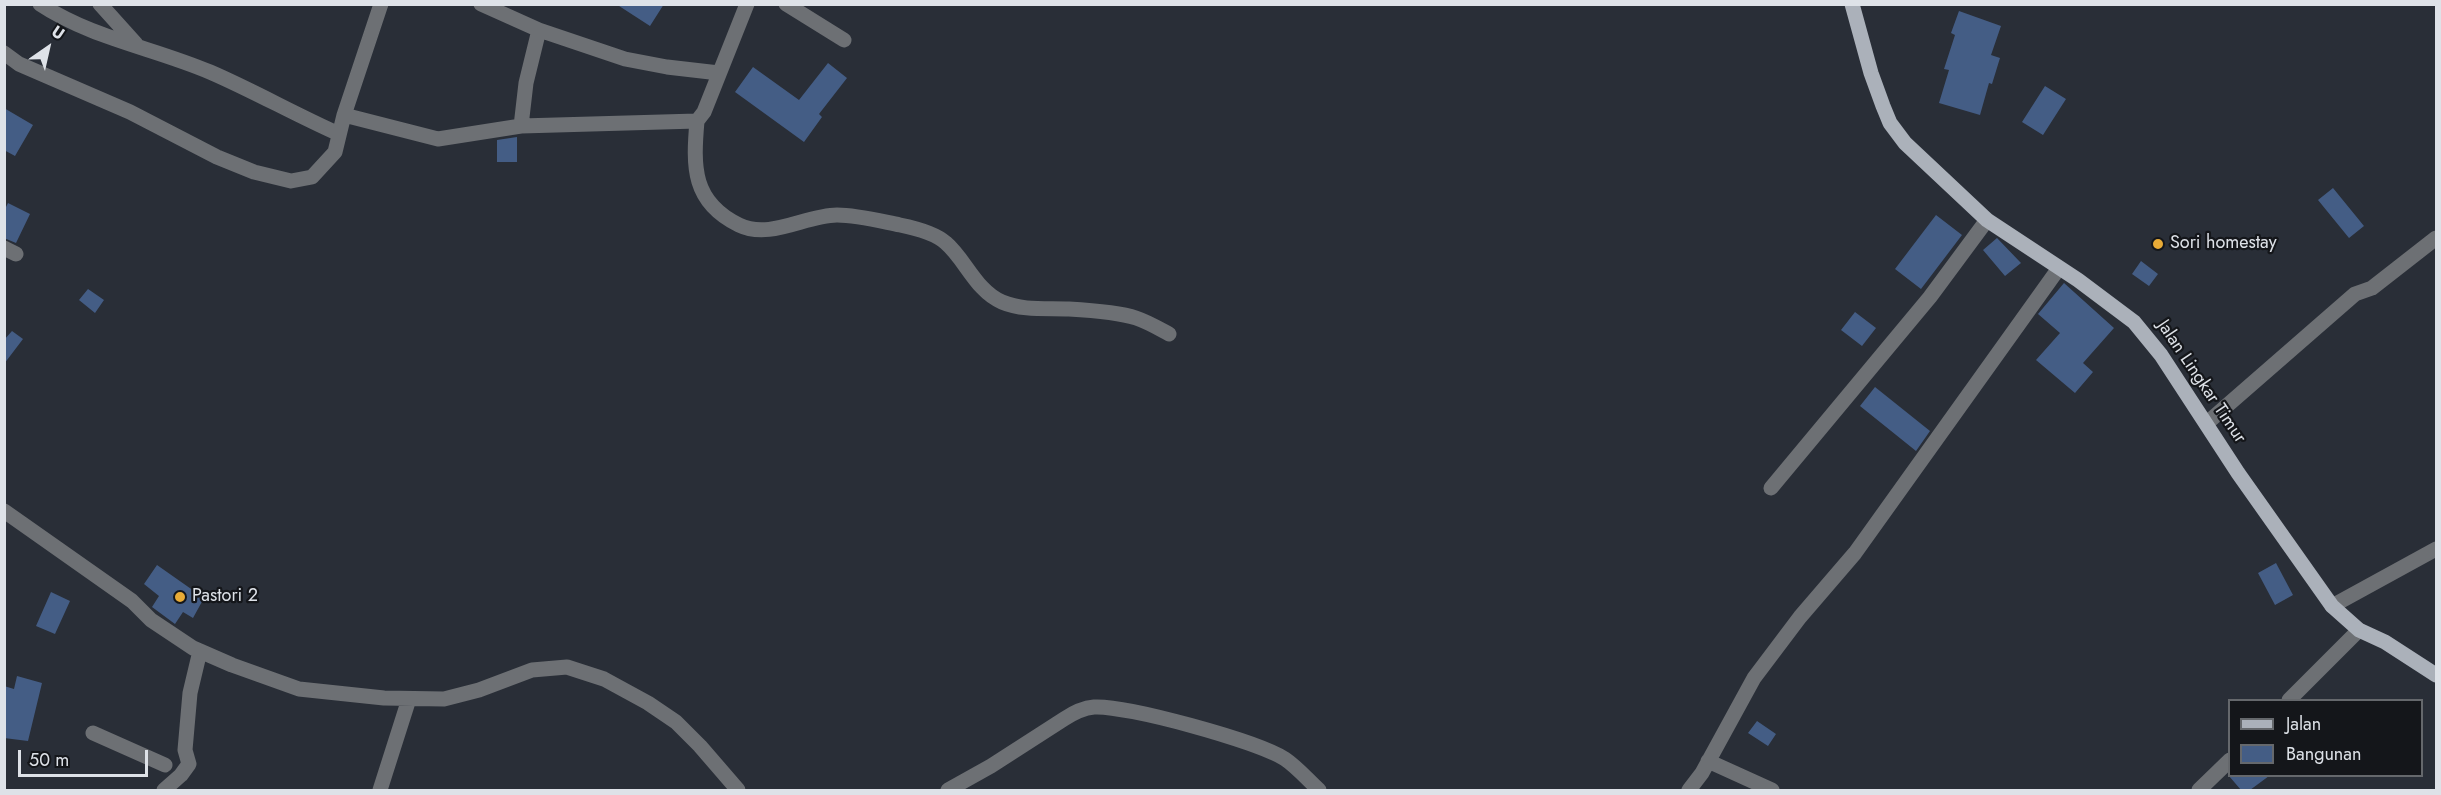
<!DOCTYPE html>
<style>
body{margin:0}
#map{position:relative;width:2441px;height:795px;overflow:hidden;background:#292e37;font-family:Jost,sans-serif}
canvas{display:block}
.frame{position:absolute;inset:0;border:6px solid #dee2e8;pointer-events:none}
.legend{position:absolute;left:2228px;top:699px;width:195px;height:78px;box-sizing:border-box;background:#14161a;border:2px solid #65686c;margin:0;padding:8px 10px;list-style:none;font-size:18px;color:#dee2e8}
.legend li{display:flex;align-items:center;gap:12px;height:30px}
.legend b{width:30px;border:2px solid #65686c}
.north{position:absolute;left:18px;top:18px;width:60px;height:60px;-webkit-text-stroke:4px #14161a;paint-order:stroke;rotate:34deg;font-size:16px;font-weight:700;line-height:24px;text-align:center;color:#dee2e8}
.north::after{content:'';display:block;margin:auto;width:21px;height:27px;background:#dee2e8;clip-path:polygon(50% 0,100% 100%,50% 72%,0 100%)}
.scale{position:absolute;left:18px;top:750px;width:130px;height:27px;box-sizing:border-box;border:3px solid #dee2e8;border-top:0;padding-left:8px;font-size:18px;line-height:21px;white-space:nowrap;color:#dee2e8;-webkit-text-stroke:4px #14161a;paint-order:stroke}
</style>
<div id="map">
<canvas width="2441" height="795"></canvas>
<div class="frame"></div>
<ul class="legend">
<li><b style="height:8px;background:#abb1ba"></b>Jalan</li>
<li><b style="height:16px;background:#445d85"></b>Bangunan</li>
</ul>
<div class="north">U</div>
<div class="scale">50 m</div>
</div>
<script>
const ctx = document.querySelector('canvas').getContext('2d');
ctx.lineJoin = 'round';
function fillPath(path, color) { ctx.fillStyle = color; ctx.fill(path, 'evenodd'); }
function trace(path, color, width, dash) { ctx.strokeStyle = color; ctx.lineWidth = width; ctx.lineCap = dash ? 'butt' : 'round'; ctx.setLineDash(dash || []); ctx.stroke(path); }
function drawText(font, color, halo, rows, align = 'center') {
  ctx.font = font + ' Jost,sans-serif'; ctx.lineWidth = 4.5; ctx.setLineDash([]); ctx.textBaseline = 'middle'; ctx.strokeStyle = halo; ctx.fillStyle = color; for (const [text, x, y, turn = 0] of rows) {
    ctx.save(); ctx.translate(x, y); ctx.rotate((+turn || 0) * Math.PI / 180); ctx.textAlign = isNaN(turn) ? turn : align; if (halo) ctx.strokeText(text, 0, 0); ctx.fillText(text, 0, 0); ctx.restore();
  }
}
const building = new Path2D(`
 M 616,4 L 664,4 L 650,26 Z
 M 1959,11 L 2001,26 L 1991,55 L 2000,58 L 1992,84 L 1989,83 L 1980,115 L 1939,103 L 1949,70 L 1944,69 L 1955,35 L 1951,33 Z
 M 828,63 L 847,78 L 819,114 L 822,117 L 804,142 L 735,92 L 753,67 L 799,100 Z
 M 2045,86 L 2066,99 L 2043,135 L 2022,122 Z
 M 4,108 L 33,125 L 15,156 L 4,150 Z
 M 517,137 L 517,162 L 497,162 L 497,140 Z
 M 2333,188 L 2364,226 L 2349,238 L 2318,200 Z
 M 8,203 L 30,214 L 16,243 L 4,238 L 4,211 Z
 M 1936,215 L 1962,235 L 1921,289 L 1895,269 Z
 M 1997,238 L 2021,263 L 2005,276 L 1983,250 Z
 M 2141,261 L 2158,274 L 2149,286 L 2132,274 Z
 M 2064,283 L 2114,328 L 2083,363 L 2093,372 L 2075,393 L 2036,360 L 2060,333 L 2038,314 Z
 M 88,289 L 104,300 L 95,313 L 79,300 Z
 M 1855,312 L 1876,328 L 1862,346 L 1841,330 Z
 M 12,331 L 23,339 L 4,364 L 4,340 Z
 M 1875,387 L 1930,431 L 1916,451 L 1860,406 Z
 M 2276,563 L 2293,595 L 2275,605 L 2258,573 Z
 M 157,565 L 204,598 L 193,618 L 183,612 L 175,624 L 152,607 L 159,596 L 144,584 Z
 M 51,592 L 70,601 L 55,634 L 36,626 Z
 M 17,676 L 42,683 L 28,741 L 4,738 L 4,686 L 14,689 Z
 M 1757,721 L 1776,734 L 1768,746 L 1748,733 Z
 M 2229,776 L 2269,776 L 2250,790 L 2241,790 Z`);
const minor = new Path2D(`
 M 40,4 C 91,38 154,48 210,72 C 254,91 296,115 339,134
 M 100,4 L 136,44
 M 481,4 L 539,30 L 526,83 L 521,126
 M 786,4 L 844,40
 M 539,30 L 625,59 L 667,67 L 719,73
 M 4,53 L 19,64 L 130,112 L 217,157 L 254,172 L 291,181 L 312,177 L 335,152 L 344,115 L 381,4
 M 344,115 L 438,139 L 521,126 L 697,121 L 704,112 L 747,4
 M 697,121 C 693,167 692,202 739,225 C 770,240 806,215 837,215 C 857,215 880,221 900,225 C 915,228 935,233 946,243 C 965,259 976,291 1002,302 C 1023,311 1047,308 1069,309 C 1086,310 1121,313 1136,318 C 1148,322 1158,328 1169,334
 M 4,248 L 16,254
 M 2207,423 L 2355,294 L 2372,288 L 2436,238
 M 1771,488 L 1930,297 L 1987,220
 M 4,511 L 132,601 L 151,620 L 193,648 L 232,665 L 299,689 L 384,698 L 444,699 L 479,690 L 532,670 L 567,667 L 604,679 L 648,703 L 676,722 L 700,746 L 738,790
 M 2332,606 L 2436,549
 M 2289,700 L 2359,630
 M 93,733 L 165,765
 M 1708,761 L 1772,790
 M 164,790 L 181,775 L 189,764 L 185,750 L 190,693 L 200,651
 M 380,790 L 409,699
 M 948,790 L 991,766 L 1064,719 C 1073,713 1083,708 1094,707 C 1126,705 1257,741 1285,759 C 1297,767 1308,780 1319,790
 M 1689,790 L 1702,773 L 1754,678 L 1800,617 L 1855,553 L 2059,268
 M 2199,790 L 2230,760`);
const major = new Path2D(`
 M 1852,4 L 1871,73 L 1883,106 L 1890,123 L 1905,143 L 1987,220 L 2078,280 L 2134,322 L 2161,355 L 2238,473 L 2332,606 L 2359,630 L 2385,642 L 2436,675`);
const markers = [
 [2158,244,6,"#e8ab37"],
 [180,597,6,"#e8ab37"]
];
const poiNames = [
 ["Sori homestay",2170,244],
 ["Pastori 2",192,597]
];
const streetNames = [
 ["Jalan Lingkar Timur",2201,382,56]
];
fillPath(building, '#445d85');
trace(minor, '#6d7074', 15);
trace(major, '#abb1ba', 15);
for (const [x, y, r, color] of markers) { const dot = new Path2D(); dot.arc(x, y, r, 0, 2 * Math.PI); ctx.fillStyle = color; ctx.fill(dot); trace(dot, '#14161a', 2); }
drawText('18px', '#dee2e8', '#14161a', poiNames, 'left');
drawText('18px', '#dee2e8', '#14161a', streetNames);
</script>
